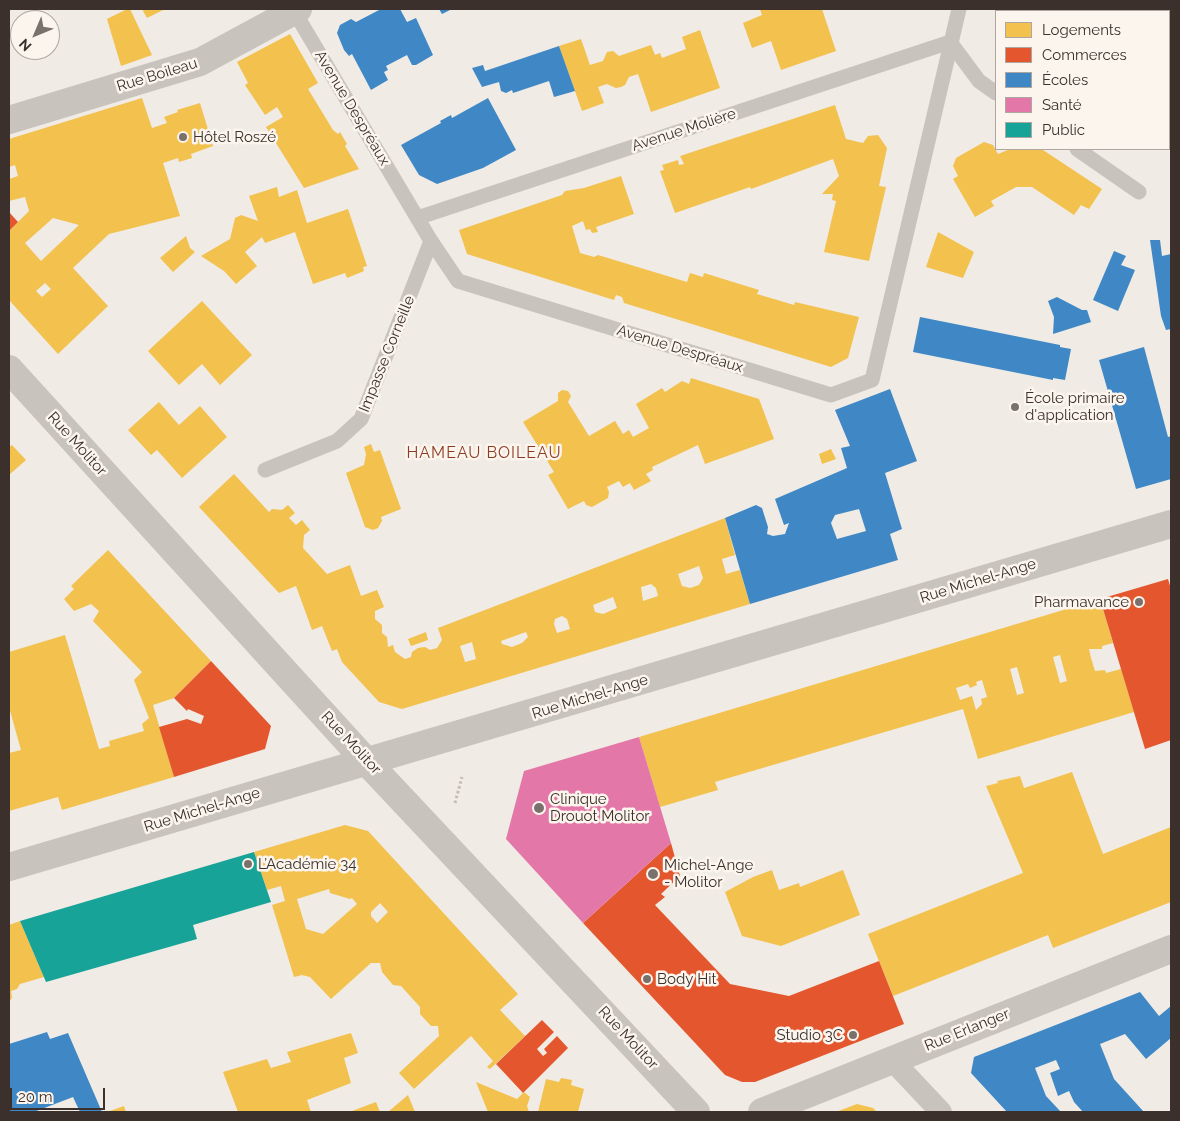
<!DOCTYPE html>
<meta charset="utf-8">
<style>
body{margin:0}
#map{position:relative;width:1180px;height:1121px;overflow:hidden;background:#f0ebe5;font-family:Raleway,sans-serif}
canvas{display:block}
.frame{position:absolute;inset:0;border:10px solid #3b302b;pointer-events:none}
.legend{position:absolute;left:995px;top:10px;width:175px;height:140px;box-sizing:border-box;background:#fbf5ee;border:1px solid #aea6a0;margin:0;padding:6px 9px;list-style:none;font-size:15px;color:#3b302b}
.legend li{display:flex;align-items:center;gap:10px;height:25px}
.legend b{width:25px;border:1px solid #aea6a0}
.north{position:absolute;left:10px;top:10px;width:50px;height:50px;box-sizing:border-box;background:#fbf5ee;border:1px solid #aea6a0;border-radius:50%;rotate:225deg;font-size:14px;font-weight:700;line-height:20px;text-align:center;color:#3b302b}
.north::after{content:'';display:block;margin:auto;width:18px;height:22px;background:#7a716c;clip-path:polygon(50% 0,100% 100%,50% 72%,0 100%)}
.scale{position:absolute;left:10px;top:1088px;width:95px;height:22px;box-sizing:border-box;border:2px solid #3b302b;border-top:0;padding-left:6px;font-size:15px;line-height:18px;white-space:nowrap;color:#3b302b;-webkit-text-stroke:4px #fbf5ee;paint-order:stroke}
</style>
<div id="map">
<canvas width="1180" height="1121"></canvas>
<div class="frame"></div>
<ul class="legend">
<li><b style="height:14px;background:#f2c14e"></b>Logements</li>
<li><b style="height:14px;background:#e4572e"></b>Commerces</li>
<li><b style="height:14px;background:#3f88c5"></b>Écoles</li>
<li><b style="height:14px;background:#e377a8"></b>Santé</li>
<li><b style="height:14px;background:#17a398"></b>Public</li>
</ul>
<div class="north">N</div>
<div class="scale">20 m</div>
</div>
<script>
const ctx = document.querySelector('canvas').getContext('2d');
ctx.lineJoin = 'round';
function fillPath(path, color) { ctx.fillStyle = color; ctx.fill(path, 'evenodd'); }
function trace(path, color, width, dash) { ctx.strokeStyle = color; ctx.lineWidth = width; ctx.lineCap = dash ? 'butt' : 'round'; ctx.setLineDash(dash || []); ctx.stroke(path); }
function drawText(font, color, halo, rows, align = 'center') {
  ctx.font = font + ' Raleway,sans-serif'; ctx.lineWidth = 5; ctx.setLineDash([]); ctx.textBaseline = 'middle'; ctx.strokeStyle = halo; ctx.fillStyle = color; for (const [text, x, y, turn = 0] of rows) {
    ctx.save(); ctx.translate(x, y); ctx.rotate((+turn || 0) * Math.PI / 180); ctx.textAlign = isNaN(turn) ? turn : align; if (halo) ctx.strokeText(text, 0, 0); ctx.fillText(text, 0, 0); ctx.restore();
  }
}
const homes = new Path2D(`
 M 127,9 L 130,9 L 152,55 L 121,66 L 107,19 Z
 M 142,9 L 165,9 L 147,18 Z
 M 760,9 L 822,9 L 836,51 L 781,70 L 771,41 L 752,48 L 743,23 L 762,15 Z
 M 1078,9 L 1119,9 L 1120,11 L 1079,11 Z
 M 1139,9 L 1169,9 L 1171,17 L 1169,18 L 1169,11 L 1140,11 Z
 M 700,30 L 720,88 L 651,112 L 638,74 L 629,77 L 625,85 L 621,87 L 616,88 L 607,84 L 598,87 L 604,103 L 582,111 L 559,46 L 581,39 L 590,65 L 603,61 L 607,52 L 613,51 L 619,56 L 651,45 L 655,55 L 660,53 L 662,58 L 686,49 L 682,37 Z
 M 290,34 L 318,83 L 308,89 L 333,130 L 338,134 L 340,132 L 347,144 L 345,146 L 359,169 L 304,188 L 266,127 L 283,117 L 277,107 L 265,115 L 245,85 L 248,83 L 237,62 Z
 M 142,98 L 152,128 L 167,123 L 164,117 L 178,112 L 177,110 L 200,103 L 213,146 L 191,154 L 192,158 L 179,162 L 178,158 L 163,163 L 180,216 L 109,234 L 73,268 L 108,306 L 58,354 L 9,300 L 9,231 L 29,211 L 25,197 L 9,201 L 9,179 L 18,176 L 15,165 L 9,167 L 9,139 ZM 53,218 L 79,225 L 41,261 L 25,243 ZM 45,283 L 51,289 L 42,297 L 36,291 Z
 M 835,105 L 846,139 L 863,143 L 868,136 L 878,135 L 887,148 L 879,186 L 886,187 L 869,261 L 824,252 L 836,201 L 832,200 L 833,194 L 822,194 L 839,176 L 833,159 L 751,189 L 750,187 L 675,213 L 660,171 L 664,170 L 662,165 L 678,160 L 679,165 L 684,164 L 680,156 Z
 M 984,142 L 993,145 L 998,154 L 1010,149 L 1043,150 L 1102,189 L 1089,209 L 1081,205 L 1074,215 L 1032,187 L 1016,187 L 991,201 L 994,206 L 975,217 L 953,179 L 958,176 L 953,166 L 956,158 Z
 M 621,176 L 634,214 L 596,227 L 598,232 L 592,233 L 590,229 L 586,230 L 583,221 L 572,226 L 580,253 L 594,257 L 598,255 L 687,282 L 690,273 L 703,277 L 704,273 L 759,290 L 757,294 L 794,305 L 795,302 L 859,317 L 848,358 L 831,367 L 624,303 L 622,297 L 616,295 L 614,300 L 467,254 L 459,230 L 562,195 L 565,191 L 584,188 Z
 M 277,187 L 279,197 L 297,190 L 307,223 L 348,209 L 367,266 L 363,267 L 364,271 L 347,278 L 345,273 L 313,284 L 295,232 L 265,243 L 262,237 L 245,252 L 257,266 L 236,284 L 224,271 L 201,256 L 230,239 L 235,218 L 241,215 L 258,221 L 249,196 Z
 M 938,232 L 974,252 L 963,278 L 926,267 Z
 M 186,236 L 190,248 L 195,252 L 173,272 L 160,258 Z
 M 202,301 L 252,355 L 220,385 L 202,364 L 179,385 L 148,351 Z
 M 691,378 L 759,399 L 774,439 L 705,464 L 698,445 L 652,467 L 653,470 L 646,474 L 651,481 L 634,490 L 630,483 L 623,487 L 619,481 L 607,487 L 609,492 L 608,498 L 592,507 L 586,505 L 584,501 L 568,509 L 548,475 L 554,472 L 523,422 L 558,401 L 558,393 L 562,390 L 568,391 L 571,396 L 568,402 L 589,436 L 615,421 L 623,434 L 629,430 L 633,437 L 649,428 L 636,404 L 662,388 L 665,392 L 682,381 L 689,384 Z
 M 159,402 L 179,425 L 200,406 L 227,437 L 182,478 L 157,450 L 151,455 L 128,430 Z
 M 371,444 L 374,452 L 380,450 L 401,509 L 381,517 L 382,521 L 378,528 L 373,530 L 365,527 L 346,473 L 364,465 L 366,454 L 364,447 Z
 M 12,445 L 26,460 L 9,475 L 9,447 Z
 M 831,449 L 836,459 L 822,464 L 819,454 Z
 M 234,474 L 269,512 L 272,509 L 282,510 L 288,505 L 295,513 L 289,518 L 296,525 L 302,520 L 310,530 L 304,535 L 303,548 L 327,574 L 350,565 L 361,596 L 377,590 L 384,607 L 375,611 L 375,619 L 382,625 L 382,633 L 387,637 L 388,647 L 393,645 L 395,652 L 405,659 L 411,657 L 412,652 L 418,648 L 425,647 L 430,650 L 437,648 L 442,640 L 438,628 L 725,518 L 735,555 L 722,559 L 726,574 L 740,570 L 750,604 L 402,709 L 379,702 L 342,662 L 337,649 L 332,651 L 322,626 L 312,630 L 296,586 L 279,593 L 199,507 ZM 699,566 L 703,578 L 699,585 L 690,588 L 682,586 L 678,574 ZM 651,584 L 656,588 L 658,596 L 643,601 L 641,587 ZM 613,597 L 617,608 L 603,614 L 595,612 L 593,605 ZM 562,616 L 567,619 L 570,629 L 557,633 L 554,624 L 555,619 ZM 526,632 L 528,637 L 522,643 L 512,647 L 502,644 L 501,641 ZM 472,642 L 476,659 L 465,662 L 460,646 Z
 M 108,550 L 211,661 L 174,698 L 153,705 L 174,777 L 62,810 L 58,797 L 9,811 L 9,753 L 21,750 L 9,707 L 9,652 L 65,635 L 99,749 L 110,746 L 109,741 L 144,731 L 142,724 L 149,718 L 134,680 L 142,672 L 93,621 L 99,611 L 91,604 L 74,611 L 64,599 L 74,589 L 71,586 Z
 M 1100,599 L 1113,643 L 1102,646 L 1102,649 L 1089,649 L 1091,658 L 1095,671 L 1105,670 L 1106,673 L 1121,669 L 1134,712 L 978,759 L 963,709 L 715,782 L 718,790 L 660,807 L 639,737 ZM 1060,655 L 1067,681 L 1060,683 L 1053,657 ZM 1017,667 L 1024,693 L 1017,695 L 1010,669 ZM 982,680 L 987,697 L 981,699 L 982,704 L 976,710 L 972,696 L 960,700 L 956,688 L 968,684 L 970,688 L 977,685 L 976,682 Z
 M 426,632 L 428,640 L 411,646 L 408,639 Z
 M 1072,772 L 1103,854 L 1171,827 L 1171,902 L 1053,948 L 1048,935 L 893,996 L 868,934 L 1023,873 L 986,786 L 998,783 L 997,781 L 1020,776 L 1024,788 Z
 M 345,825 L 368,831 L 518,994 L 500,1010 L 525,1036 L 490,1069 L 487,1067 L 493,1061 L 471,1036 L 414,1089 L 399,1073 L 439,1036 L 438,1026 L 431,1026 L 420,1014 L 420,1007 L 401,986 L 393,985 L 382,972 L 380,963 L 371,963 L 331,999 L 310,977 L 302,975 L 294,977 L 272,905 L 285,901 L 281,886 L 267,890 L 254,852 ZM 329,889 L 330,893 L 350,899 L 352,898 L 357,904 L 323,934 L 306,929 L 297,899 ZM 380,903 L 388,912 L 377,923 L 371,916 L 371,912 Z
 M 772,870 L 779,890 L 799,883 L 800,887 L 843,870 L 860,915 L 781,946 L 742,936 L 725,892 L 753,877 Z
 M 20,921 L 44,977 L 20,984 L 17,989 L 11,991 L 12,998 L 9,1002 L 9,925 Z
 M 351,1033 L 358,1053 L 344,1058 L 351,1083 L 307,1100 L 311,1112 L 238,1112 L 223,1072 L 267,1059 L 271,1068 L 291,1062 L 287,1052 Z
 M 561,1078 L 572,1080 L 571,1085 L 584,1089 L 578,1112 L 538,1112 L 546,1079 L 559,1082 Z
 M 476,1082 L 517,1099 L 524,1092 L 530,1097 L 527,1106 L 529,1112 L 488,1112 Z
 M 408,1095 L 415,1112 L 388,1112 Z
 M 376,1102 L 380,1112 L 352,1112 L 352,1111 Z
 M 857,1104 L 873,1108 L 877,1112 L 836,1112 Z
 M 124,1106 L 126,1112 L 107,1112 Z`);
const shops = new Path2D(`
 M 9,212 L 18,222 L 9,231 Z
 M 1168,579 L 1171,589 L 1171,740 L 1145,749 L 1100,599 Z
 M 211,661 L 271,726 L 265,749 L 174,777 L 159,727 L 187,719 L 201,724 L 204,716 L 188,709 L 187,711 L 174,698 Z
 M 671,843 L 680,876 L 661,894 L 665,897 L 655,905 L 730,984 L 789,996 L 879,961 L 904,1024 L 755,1082 L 742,1082 L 725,1075 L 583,923 Z
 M 542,1020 L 554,1032 L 537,1049 L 543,1056 L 547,1053 L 544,1049 L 557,1036 L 568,1048 L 523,1093 L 496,1064 Z`);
const schools = new Path2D(`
 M 381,9 L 400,9 L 407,22 L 416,18 L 433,55 L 416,65 L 412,65 L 407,55 L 386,66 L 388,70 L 384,72 L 388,80 L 371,90 L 352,54 L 349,56 L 344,50 L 337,33 L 340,25 L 351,19 L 356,22 Z
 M 439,9 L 452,9 L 442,14 Z
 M 559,46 L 575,91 L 554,97 L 549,81 L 513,93 L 512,90 L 506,93 L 501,91 L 499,82 L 482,87 L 472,68 L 483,65 L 485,71 Z
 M 488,98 L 516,150 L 483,168 L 437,184 L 419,175 L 401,145 L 441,123 L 440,121 L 451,115 L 452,118 Z
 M 1150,240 L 1160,240 L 1162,256 L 1171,254 L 1171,329 L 1166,330 L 1161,316 Z
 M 1114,251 L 1126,256 L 1121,265 L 1135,270 L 1118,311 L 1093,300 Z
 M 1057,297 L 1082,310 L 1087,310 L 1091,322 L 1053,334 L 1054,317 L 1048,301 Z
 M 920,317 L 1060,345 L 1060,347 L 1071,349 L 1065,380 L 1053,378 L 1053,380 L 913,352 Z
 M 1144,347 L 1168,437 L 1171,436 L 1171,479 L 1136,489 L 1099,360 Z
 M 890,389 L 917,461 L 885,473 L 902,529 L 890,534 L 898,560 L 750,604 L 725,518 L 756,505 L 762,508 L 768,527 L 767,534 L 773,536 L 785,534 L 789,523 L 784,525 L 775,499 L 847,468 L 841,448 L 850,446 L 835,410 ZM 859,509 L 866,531 L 837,539 L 831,523 L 835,515 Z
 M 1140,992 L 1159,1016 L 1171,1006 L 1171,1038 L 1146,1059 L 1125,1034 L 1100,1044 L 1114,1079 L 1144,1112 L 1083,1112 L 1074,1102 L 1069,1091 L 1058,1096 L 1050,1073 L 1060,1069 L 1056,1060 L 1035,1068 L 1046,1096 L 1061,1112 L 1007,1112 L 971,1073 L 974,1057 Z
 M 47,1032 L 50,1039 L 68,1033 L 102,1112 L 80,1112 L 73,1097 L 34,1112 L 9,1112 L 9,1044 Z`);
const health = new Path2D(`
 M 639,737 L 671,843 L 583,923 L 506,839 L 524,771 Z`);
const public = new Path2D(`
 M 254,852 L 271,902 L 193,925 L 197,939 L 46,982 L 20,921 Z`);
const path = new Path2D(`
 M 455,803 L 462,777`);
const service = new Path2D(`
 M 294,11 L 431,241 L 458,281 L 831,395 L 872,380 L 959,9
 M 950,42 L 979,81 L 996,93
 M 1077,149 L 1139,192
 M 417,218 L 950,42
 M 265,470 L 337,441 L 361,419 L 431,241`);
const pedestrian = new Path2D(`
 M 892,1060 L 941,1112`);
const minor = new Path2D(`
 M 9,120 L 200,62 L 298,9
 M 9,867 L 1171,524
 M 762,1112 L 1171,949`);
const tertiary = new Path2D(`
 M 9,369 L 366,761 L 696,1112`);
const markers = [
 [183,137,5,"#7a716c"],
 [1015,407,5,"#7a716c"],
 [1139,602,5,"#7a716c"],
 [539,808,6,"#7a716c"],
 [248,864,5,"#7a716c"],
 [653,874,6,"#7a716c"],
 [647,979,5,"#7a716c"],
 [853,1035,5,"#7a716c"]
];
const streetNames = [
 ["Rue Boileau",157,75,-17],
 ["Avenue Despréaux",352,108,59],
 ["Avenue Molière",684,130,-18],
 ["Avenue Despréaux",680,349,17],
 ["Impasse Corneille",387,354,-68],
 ["Rue Molitor",77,444,48],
 ["Rue Michel-Ange",978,581,-17],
 ["Rue Michel-Ange",590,697,-17],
 ["Rue Molitor",351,743,47],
 ["Rue Michel-Ange",202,810,-17],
 ["Rue Erlanger",967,1030,-22],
 ["Rue Molitor",628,1038,47]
];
const poiNames = [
 ["Hôtel Roszé",193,137],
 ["École primaire",1025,398],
 ["d'application",1025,415],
 ["Pharmavance",1129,602,"right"],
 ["Clinique",550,799],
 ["Drouot Molitor",550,816],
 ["L’Académie 34",258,864],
 ["Michel-Ange",664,865],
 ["- Molitor",664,882],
 ["Body Hit",657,979],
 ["Studio 3C",843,1035,"right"]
];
const neighbourhoodNames = [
 ["HAMEAU BOILEAU",484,453]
];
fillPath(homes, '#f2c14e');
fillPath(shops, '#e4572e');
fillPath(schools, '#3f88c5');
fillPath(health, '#e377a8');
fillPath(public, '#17a398');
trace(path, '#c2bbb6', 3, [2.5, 2.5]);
trace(service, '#c9c3be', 15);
trace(pedestrian, '#c9c3be', 22);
trace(minor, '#c9c3be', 28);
trace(tertiary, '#c9c3be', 28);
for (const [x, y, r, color] of markers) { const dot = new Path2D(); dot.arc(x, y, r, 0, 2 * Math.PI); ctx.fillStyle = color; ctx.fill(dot); trace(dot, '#fbf5ee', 2); }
drawText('15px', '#3b302b', '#fbf5ee', streetNames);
drawText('15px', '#3b302b', '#fbf5ee', poiNames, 'left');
ctx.letterSpacing = '1px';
drawText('16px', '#8c3b22', '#fbf5ee', neighbourhoodNames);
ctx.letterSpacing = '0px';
</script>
